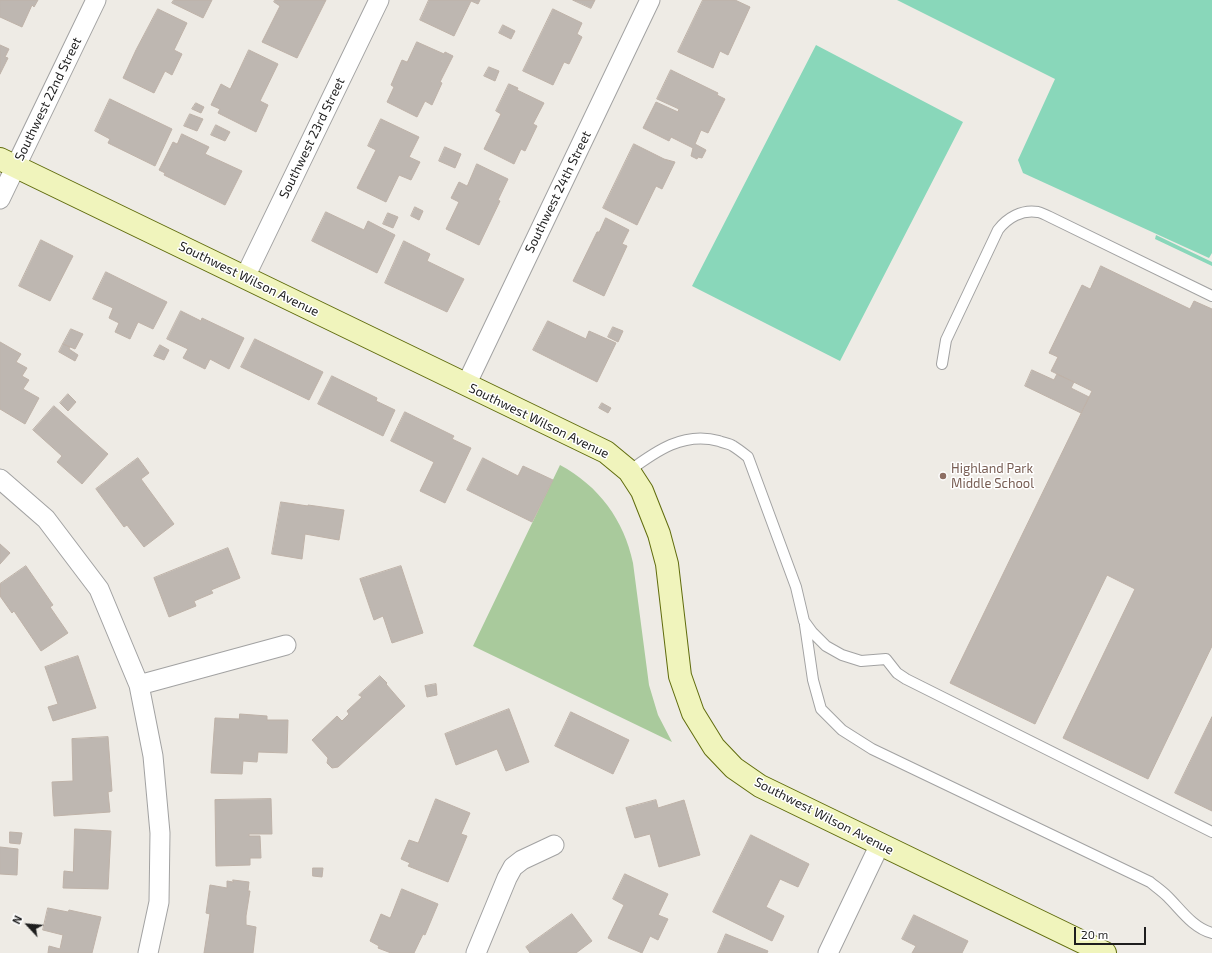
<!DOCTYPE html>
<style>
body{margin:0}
#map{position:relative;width:1212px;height:953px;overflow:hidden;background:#eeebe5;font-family:"Exo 2",sans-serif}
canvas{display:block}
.north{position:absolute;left:8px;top:905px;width:40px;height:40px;-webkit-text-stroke:3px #fff;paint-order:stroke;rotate:296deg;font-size:11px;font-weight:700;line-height:16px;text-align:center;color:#1e1e1e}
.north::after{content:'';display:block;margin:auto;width:14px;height:18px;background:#1e1e1e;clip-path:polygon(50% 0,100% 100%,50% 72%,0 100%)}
.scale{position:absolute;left:1074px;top:927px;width:72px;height:18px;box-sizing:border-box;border:2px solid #1e1e1e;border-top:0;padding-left:5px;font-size:12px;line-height:14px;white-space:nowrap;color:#1e1e1e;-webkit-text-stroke:3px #fff;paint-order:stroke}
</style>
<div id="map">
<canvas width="1212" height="953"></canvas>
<div class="north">N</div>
<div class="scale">20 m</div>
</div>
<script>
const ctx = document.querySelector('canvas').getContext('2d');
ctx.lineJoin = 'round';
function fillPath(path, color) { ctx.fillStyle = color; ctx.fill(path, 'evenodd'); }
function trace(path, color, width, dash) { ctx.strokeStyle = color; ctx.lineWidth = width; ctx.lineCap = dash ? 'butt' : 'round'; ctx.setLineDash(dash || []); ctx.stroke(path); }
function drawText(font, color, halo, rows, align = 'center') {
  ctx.font = font + ' "Exo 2",sans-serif'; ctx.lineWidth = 3; ctx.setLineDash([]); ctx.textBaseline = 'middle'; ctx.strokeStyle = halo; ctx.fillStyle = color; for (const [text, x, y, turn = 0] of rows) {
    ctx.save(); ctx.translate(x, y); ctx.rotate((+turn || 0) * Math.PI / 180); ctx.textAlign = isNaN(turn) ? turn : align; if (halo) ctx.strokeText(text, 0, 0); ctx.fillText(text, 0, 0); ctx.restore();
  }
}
const forest = new Path2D(`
 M 560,465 C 599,486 624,520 633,563 L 649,685 L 658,715 L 672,742 L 473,646 Z`);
const pitch = new Path2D(`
 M 897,0 L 1212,0 L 1212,253 L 1209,258 L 1023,173 L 1018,160 L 1055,79 Z
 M 816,45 L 963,122 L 840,361 L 692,286 Z
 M 1156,235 L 1212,262 L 1212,266 L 1155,239 Z`);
const building = new Path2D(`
 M 0,0 L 38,0 L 34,7 L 32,5 L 22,27 L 0,17 Z
 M 174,0 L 212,0 L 203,18 L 172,3 Z
 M 275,0 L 326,0 L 297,58 L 262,42 L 280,6 L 274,2 Z
 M 429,0 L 480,0 L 478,4 L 471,1 L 454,36 L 420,20 Z
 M 573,0 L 595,0 L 591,8 Z
 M 703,0 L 735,0 L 750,7 L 728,55 L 720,51 L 713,68 L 678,52 Z
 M 158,9 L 187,23 L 174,50 L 182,54 L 172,75 L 165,71 L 154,93 L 123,78 L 136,50 Z
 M 553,9 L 582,23 L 577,34 L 582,37 L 569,64 L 564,62 L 553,85 L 523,71 Z
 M 503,25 L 515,31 L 511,39 L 499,33 Z
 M 417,42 L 444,54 L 445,52 L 453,56 L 440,82 L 442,83 L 432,105 L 425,101 L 417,117 L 387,102 L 394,87 L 391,85 L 402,60 L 407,62 Z
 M 0,45 L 9,49 L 5,57 L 8,58 L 0,74 Z
 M 249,50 L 278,64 L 260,101 L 268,105 L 256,132 L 218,113 L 220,109 L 211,105 L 221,84 L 230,89 Z
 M 489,67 L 499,71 L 495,81 L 484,76 Z
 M 671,70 L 718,93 L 717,95 L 725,99 L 708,133 L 701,130 L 695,144 L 706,150 L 702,158 L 698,157 L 697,159 L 691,156 L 693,148 L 671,137 L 669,141 L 643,128 L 656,102 L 678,112 L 679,109 L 657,99 Z
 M 509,84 L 518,88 L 517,90 L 544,103 L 533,124 L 537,126 L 525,151 L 521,149 L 514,164 L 484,149 L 501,114 L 496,111 Z
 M 110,99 L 172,129 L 155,166 L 108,143 L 110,139 L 95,131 Z
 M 196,103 L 204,107 L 201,113 L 192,109 Z
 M 190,114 L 203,119 L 197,131 L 184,126 Z
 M 381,119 L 419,137 L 409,157 L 420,162 L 411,180 L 399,175 L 386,202 L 357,188 L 376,150 L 368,146 Z
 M 216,125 L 230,132 L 225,141 L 211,135 Z
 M 182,134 L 209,147 L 205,154 L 242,171 L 225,205 L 164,175 L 165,173 L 159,170 L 173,142 L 177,144 Z
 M 634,144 L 664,159 L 675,162 L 662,189 L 656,186 L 637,225 L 603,208 Z
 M 445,147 L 461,154 L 455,168 L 439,161 Z
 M 477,164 L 508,179 L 498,200 L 500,201 L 479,245 L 446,229 L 459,202 L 451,198 L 459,182 L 467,186 Z
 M 415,207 L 423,211 L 419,220 L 411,216 Z
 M 326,212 L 364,230 L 368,221 L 395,235 L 377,273 L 312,241 Z
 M 388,213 L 398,217 L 393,228 L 383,224 Z
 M 606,218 L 629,230 L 622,244 L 627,246 L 604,296 L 573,281 L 597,232 L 599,232 Z
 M 41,240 L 73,256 L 50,301 L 19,286 Z
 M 404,241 L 430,254 L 427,261 L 464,279 L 447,312 L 385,283 Z
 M 1101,266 L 1190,309 L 1194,301 L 1212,309 L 1212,646 L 1148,779 L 1063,738 L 1135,589 L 1107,575 L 1035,724 L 950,683 L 1092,391 L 1051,371 L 1058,357 L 1049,353 L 1082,285 L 1090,289 Z
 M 106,272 L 167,302 L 153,329 L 138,322 L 130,339 L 115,332 L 119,323 L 109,318 L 113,308 L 93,299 Z
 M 181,311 L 201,321 L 202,318 L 244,338 L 229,369 L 210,359 L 205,369 L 183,358 L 188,349 L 167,339 Z
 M 548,321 L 586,339 L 589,331 L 616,343 L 597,382 L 533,350 Z
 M 613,327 L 623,331 L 618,342 L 608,337 Z
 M 71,329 L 83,334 L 75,349 L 63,344 Z
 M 255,339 L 323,372 L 309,400 L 241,367 Z
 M 0,342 L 21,354 L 16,362 L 27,368 L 22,376 L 29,380 L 23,389 L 39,398 L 25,424 L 0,409 Z
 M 63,344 L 70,347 L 69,349 L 78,355 L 75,361 L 59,352 Z
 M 160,345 L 169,350 L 164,360 L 154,356 Z
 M 1032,370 L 1054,380 L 1057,374 L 1074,382 L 1071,388 L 1089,397 L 1081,413 L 1025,386 Z
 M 332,376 L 377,398 L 376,401 L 395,410 L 383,436 L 318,404 Z
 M 68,394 L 76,402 L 68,411 L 60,403 Z
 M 602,403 L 611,408 L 608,413 L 599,408 Z
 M 54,406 L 108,454 L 82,484 L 57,462 L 62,456 L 33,430 Z
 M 405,412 L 454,436 L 452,439 L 471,448 L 445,503 L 420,491 L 434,462 L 391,441 Z
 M 138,458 L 149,473 L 141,479 L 174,524 L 144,547 L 127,525 L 124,527 L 96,489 Z
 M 483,458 L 518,476 L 523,466 L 553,480 L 532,522 L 467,490 Z
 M 281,502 L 308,506 L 308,505 L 344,510 L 339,540 L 305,534 L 302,559 L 272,554 Z
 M 0,544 L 10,553 L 0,564 Z
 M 228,548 L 240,578 L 211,590 L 213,593 L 194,601 L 196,606 L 169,617 L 154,578 Z
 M 26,566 L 53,605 L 50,607 L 68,633 L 41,651 L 14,611 L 12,613 L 0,596 L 0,584 Z
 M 401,566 L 423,633 L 392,643 L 383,616 L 374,620 L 360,579 Z
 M 78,656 L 96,708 L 53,721 L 48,707 L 58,704 L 45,667 Z
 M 380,676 L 387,683 L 386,684 L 405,706 L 338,767 L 332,768 L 327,763 L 328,758 L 312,740 L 337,716 L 342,721 L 349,714 L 347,711 L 362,697 L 359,695 Z
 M 436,684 L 437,695 L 427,697 L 425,686 Z
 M 509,709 L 529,762 L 506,771 L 497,749 L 456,765 L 445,734 Z
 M 571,712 L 629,740 L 613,774 L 555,746 Z
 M 240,714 L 267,716 L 267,720 L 288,720 L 287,753 L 258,752 L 257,762 L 243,761 L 242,774 L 211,773 L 215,718 L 239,719 Z
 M 1212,717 L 1212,811 L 1175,793 Z
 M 108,737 L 112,791 L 108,792 L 110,812 L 54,816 L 52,782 L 73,781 L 72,739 Z
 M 271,799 L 272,834 L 249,834 L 249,836 L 260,836 L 261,858 L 250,858 L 250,865 L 216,866 L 215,800 Z
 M 436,799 L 470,813 L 461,834 L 467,836 L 448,882 L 408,866 L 410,863 L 401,859 L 409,840 L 418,843 Z
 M 656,800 L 658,808 L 684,800 L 700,855 L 659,867 L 650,834 L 635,838 L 626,808 Z
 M 75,829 L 111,831 L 108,889 L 63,888 L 64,871 L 73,872 Z
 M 10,832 L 22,833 L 20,844 L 10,843 Z
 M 751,835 L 809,864 L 798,887 L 780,879 L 766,907 L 784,916 L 772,941 L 713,912 Z
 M 0,847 L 18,849 L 17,875 L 0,874 Z
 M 313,868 L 323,868 L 322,877 L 313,876 Z
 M 625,874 L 668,894 L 658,915 L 668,919 L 658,940 L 650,936 L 642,953 L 608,938 L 624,905 L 613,899 Z
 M 233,880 L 249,882 L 248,891 L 250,891 L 246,916 L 246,925 L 256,927 L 253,953 L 204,953 L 210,914 L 206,913 L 210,885 L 227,888 L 227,881 L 233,882 Z
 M 402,889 L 438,904 L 425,935 L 423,934 L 414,953 L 391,953 L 378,948 L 379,946 L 370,941 L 381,914 L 390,918 Z
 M 48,908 L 68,912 L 69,910 L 101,917 L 92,953 L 48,953 L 49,946 L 60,949 L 63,935 L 43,930 Z
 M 572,914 L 592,941 L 576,953 L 530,953 L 526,947 Z
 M 914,915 L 968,941 L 962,953 L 912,953 L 916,946 L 902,939 Z
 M 726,934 L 768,951 L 767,953 L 718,953 Z`);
const lane = new Path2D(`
 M 942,364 L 946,340 L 998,230 C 1007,218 1022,209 1038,212 C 1042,213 1046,215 1050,217 L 1212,296
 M 629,471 C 656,451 684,431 719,441 C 723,443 729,443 733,446 C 738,449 743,453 748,457 L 796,587 L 804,621 L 812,632 L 826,646 L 842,655 L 861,661 L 886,659 L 897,673 L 906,679 L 1212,832
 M 805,625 L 813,680 L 821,709 L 842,730 L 872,749 L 1150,882 C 1156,887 1162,891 1168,897 C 1181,910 1193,928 1212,933`);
const street = new Path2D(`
 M 0,199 L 96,0
 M 245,277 L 379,0
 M 466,385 L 650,0
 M 0,479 L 46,519 L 99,589 L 139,685 L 153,756 L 160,833 L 159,902 L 148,953
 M 139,685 L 286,645
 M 476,953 L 507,878 L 513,867 L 522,860 L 554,845
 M 828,953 L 880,844`);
const secondary = new Path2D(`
 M 0,159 L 606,452 L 629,471 L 642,491 L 659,534 L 667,564 L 680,676 L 693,713 L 714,747 L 734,768 L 760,786 L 1105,953`);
const markers = [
 [943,476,4,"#8d6e63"]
];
const streetNames = [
 ["Southwest 22nd Street",48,99,-64],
 ["Southwest 23rd Street",312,138,-64],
 ["Southwest 24th Street",558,192,-64],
 ["Southwest Wilson Avenue",249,279,26],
 ["Southwest Wilson Avenue",539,421,26],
 ["Southwest Wilson Avenue",824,816,27]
];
const educationNames = [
 ["Highland Park",951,469],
 ["Middle School",951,484]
];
fillPath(forest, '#a9ca9c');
fillPath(pitch, '#89d7ba');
fillPath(building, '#beb7b1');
trace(building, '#beb2a8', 1);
trace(lane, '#a2a2a2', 12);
trace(street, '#a2a2a2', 21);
trace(secondary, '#606c0d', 24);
trace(lane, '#fff', 10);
trace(street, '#fff', 19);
trace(secondary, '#f0f4bc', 22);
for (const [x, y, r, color] of markers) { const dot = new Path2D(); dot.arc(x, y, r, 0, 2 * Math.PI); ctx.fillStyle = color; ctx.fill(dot); trace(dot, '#fff', 1.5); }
drawText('13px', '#1e1e1e', '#fff', streetNames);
drawText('13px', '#785e54', '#fff', educationNames, 'left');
</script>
